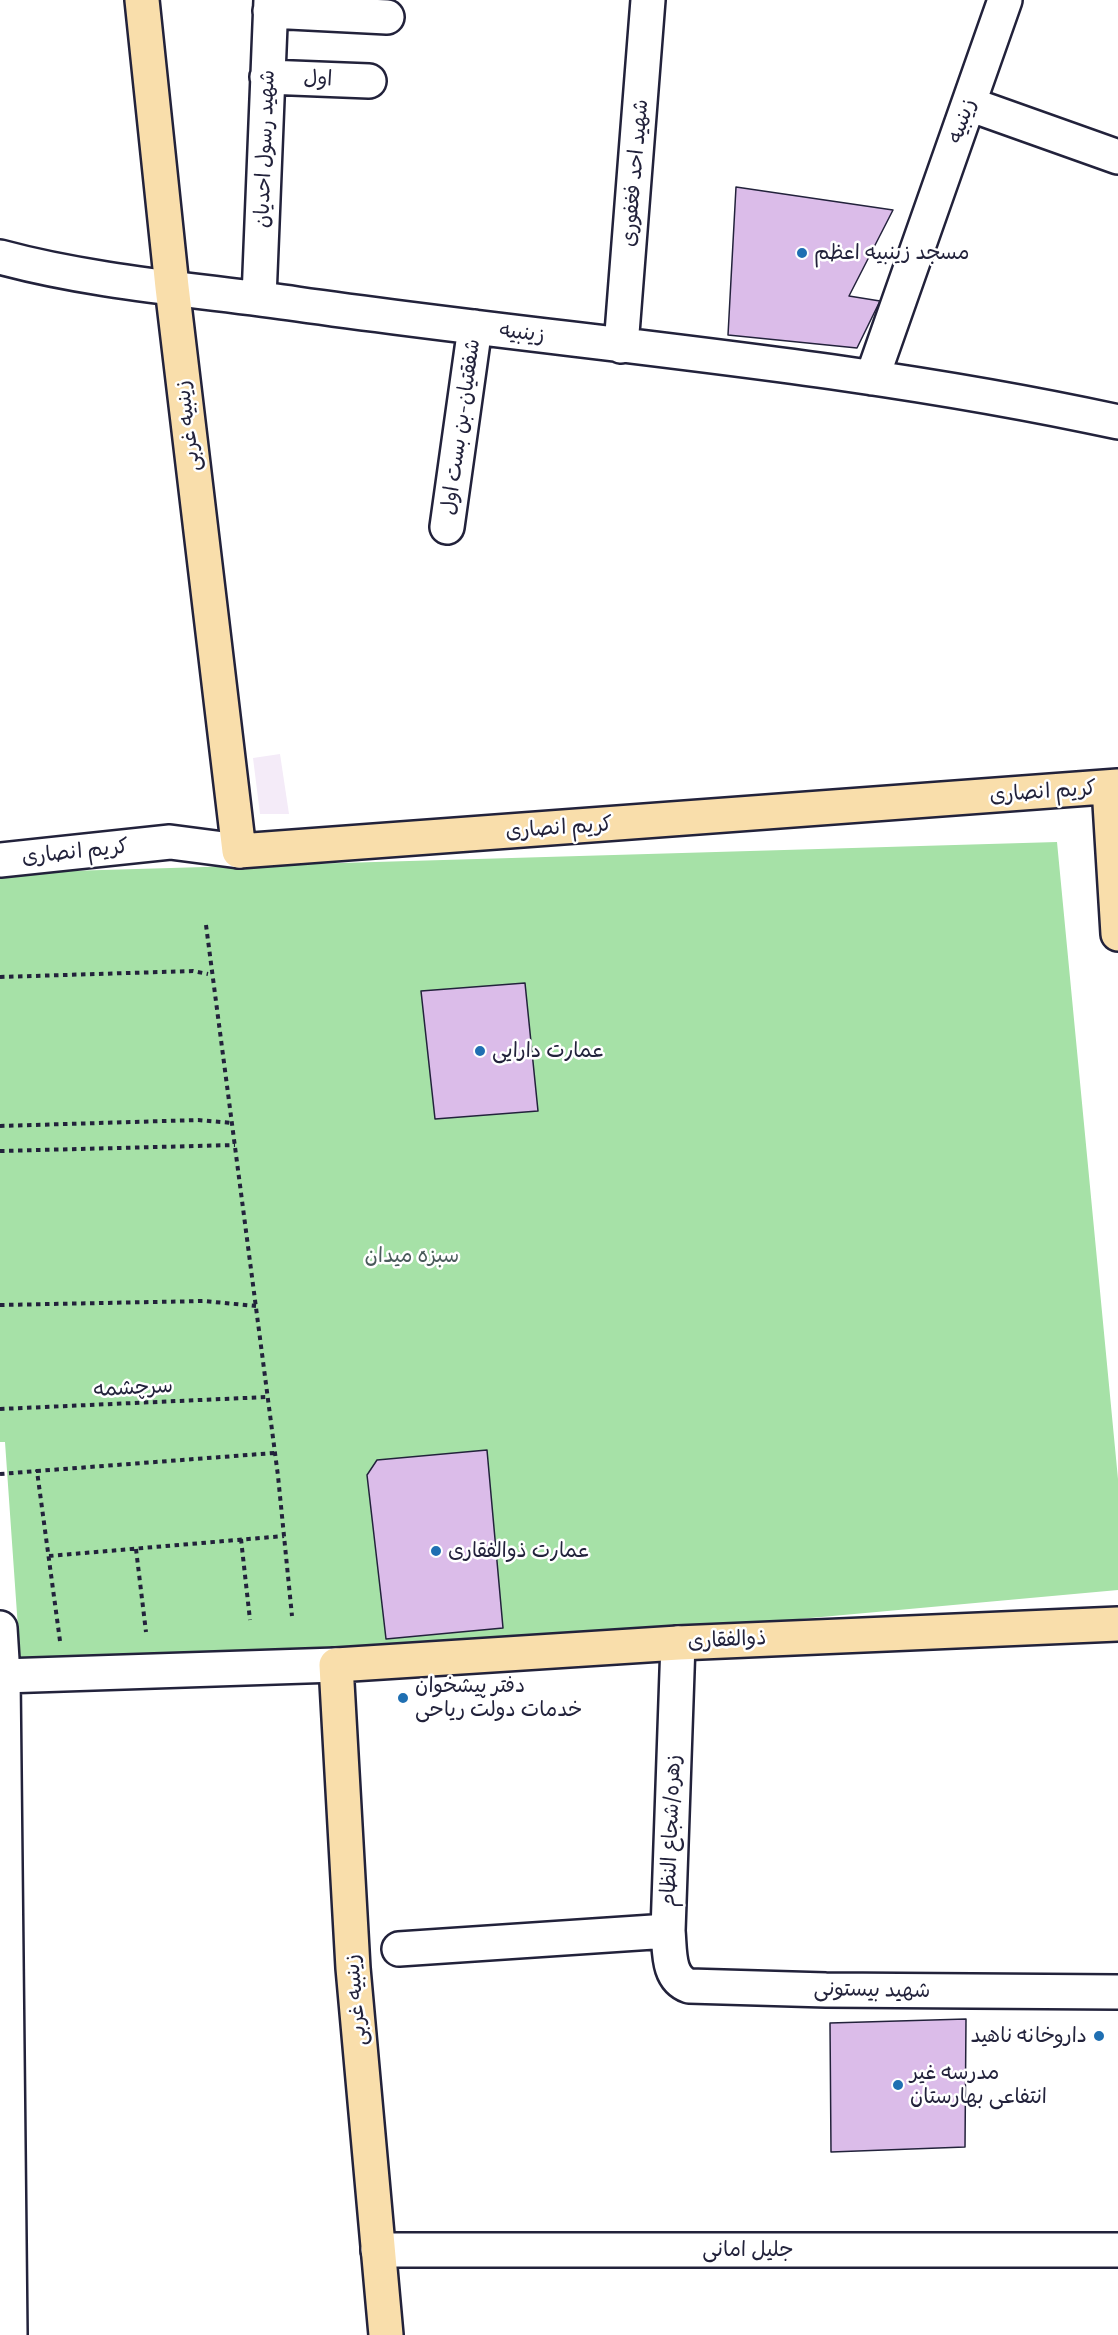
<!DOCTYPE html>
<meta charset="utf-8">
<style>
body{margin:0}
canvas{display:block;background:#fff}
</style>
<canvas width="1118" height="2335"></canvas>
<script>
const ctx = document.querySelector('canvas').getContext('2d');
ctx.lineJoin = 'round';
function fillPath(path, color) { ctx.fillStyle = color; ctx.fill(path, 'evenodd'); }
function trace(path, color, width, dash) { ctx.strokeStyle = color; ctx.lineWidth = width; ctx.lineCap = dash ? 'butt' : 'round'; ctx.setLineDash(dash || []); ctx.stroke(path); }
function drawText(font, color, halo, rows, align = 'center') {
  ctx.font = font + ' Delius,"Playpen Sans Arabic",sans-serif'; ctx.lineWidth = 5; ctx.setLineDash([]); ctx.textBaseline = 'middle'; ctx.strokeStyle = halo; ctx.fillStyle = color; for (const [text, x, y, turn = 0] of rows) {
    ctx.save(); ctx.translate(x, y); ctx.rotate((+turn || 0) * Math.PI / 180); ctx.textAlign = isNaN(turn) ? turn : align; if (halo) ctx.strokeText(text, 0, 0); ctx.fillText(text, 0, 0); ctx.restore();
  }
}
const built = new Path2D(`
 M 280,754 L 289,814 L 260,814 L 253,758 Z`);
const green = new Path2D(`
 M 1057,842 L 1118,1479 L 1118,1590 L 349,1660 L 20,1657 L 5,1442 L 0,1442 L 0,873 Z`);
const building = new Path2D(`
 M 736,187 L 893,210 L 849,296 L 880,301 L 857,348 L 728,335 Z
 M 525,983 L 538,1111 L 435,1119 L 421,991 Z
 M 487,1450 L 503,1628 L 386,1639 L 367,1475 L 377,1460 Z
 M 966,2019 L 965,2147 L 831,2152 L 830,2023 Z`);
const path = new Path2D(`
 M 206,925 L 278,1476 L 292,1616
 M 0,977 L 193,971 L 208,974
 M 0,1126 L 198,1120 L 232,1123
 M 0,1151 L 235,1145
 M 0,1305 L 204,1301 L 256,1306
 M 0,1409 L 267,1397
 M 0,1474 L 37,1471
 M 241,1539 L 250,1620
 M 136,1549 L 146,1632
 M 49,1556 L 284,1536
 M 60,1641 L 37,1471 L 274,1453`);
const minor = new Path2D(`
 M 270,11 L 387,17
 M 267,77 L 369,81
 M 969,104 L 1118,157
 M 0,257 C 96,283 199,290 297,304 C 570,343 848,363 1118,422
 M 259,298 L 271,0
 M 621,346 L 648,0
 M 872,378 L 1005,0
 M 447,527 L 475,327
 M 0,860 L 170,842 L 239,851
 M 0,1628 L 3,1676 L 10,2335
 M 678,1643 L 668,1931 C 670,1951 667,1978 689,1986 L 826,1990 L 1118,1992
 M 3,1676 L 336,1665
 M 399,1949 L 668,1931
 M 378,2250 L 1118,2250`);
const major = new Path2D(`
 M 142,0 L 172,287 L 239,851 L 1118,786
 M 1109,787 L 1118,934
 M 386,2335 L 353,1968 L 336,1665 L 678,1643 L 1118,1624`);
const markers = [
 [802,253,6,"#1f6fb2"],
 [480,1051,6,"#1f6fb2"],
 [436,1551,6,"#1f6fb2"],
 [403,1698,6,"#1f6fb2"],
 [1099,2036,6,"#1f6fb2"],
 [898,2085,6,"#1f6fb2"]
];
const streetNames = [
 ["اول",318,79,2],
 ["زینبیه",962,121,-71],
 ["شهید رسول احدیان",265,149,-88],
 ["شهید احد فغفوری",635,173,-85],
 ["زینبیه",522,333,7],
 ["زینبیه غربی",188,426,-97],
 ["شفقتیان-بن بست اول",461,427,-82],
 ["کریم انصاری",1043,792,-4],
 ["کریم انصاری",559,828,-4],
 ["کریم انصاری",75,852,-6],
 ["سرچشمه",133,1388,-3],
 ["ذوالفقاری",727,1640,-3],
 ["زهره/شجاع النظام",671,1831,-88],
 ["شهید بیستونی",872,1990,1],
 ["زینبیه غربی",356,2000,-95],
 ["جلیل امانی",748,2250]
];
const poiNames = [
 ["مسجد زینبیه اعظم",814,253],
 ["عمارت دارایی",492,1051],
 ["عمارت ذوالفقاری",448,1551],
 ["دفتر پیشخوان",415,1686],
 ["خدمات دولت ریاحی",415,1710],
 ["داروخانه ناهید",1087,2036,"right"],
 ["مدرسه غیر",910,2073],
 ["انتفاعی بهارستان",910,2097]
];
const parkNames = [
 ["سبزه میدان",412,1256]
];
fillPath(built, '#f4ebf8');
fillPath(green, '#a6e1a7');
fillPath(building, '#dbbce9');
trace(building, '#22223b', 1.5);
trace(minor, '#22223b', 38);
trace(major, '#22223b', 38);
trace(path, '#22223b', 4, [4.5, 4.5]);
trace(minor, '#fff', 33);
trace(major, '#f9deab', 33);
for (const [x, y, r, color] of markers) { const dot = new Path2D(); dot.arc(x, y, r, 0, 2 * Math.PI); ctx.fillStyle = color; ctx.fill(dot); trace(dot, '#fff', 2); }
drawText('21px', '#22223b', '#fff', streetNames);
drawText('21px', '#22223b', '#fff', poiNames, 'left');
drawText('21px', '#4a5b5b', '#fff', parkNames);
</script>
